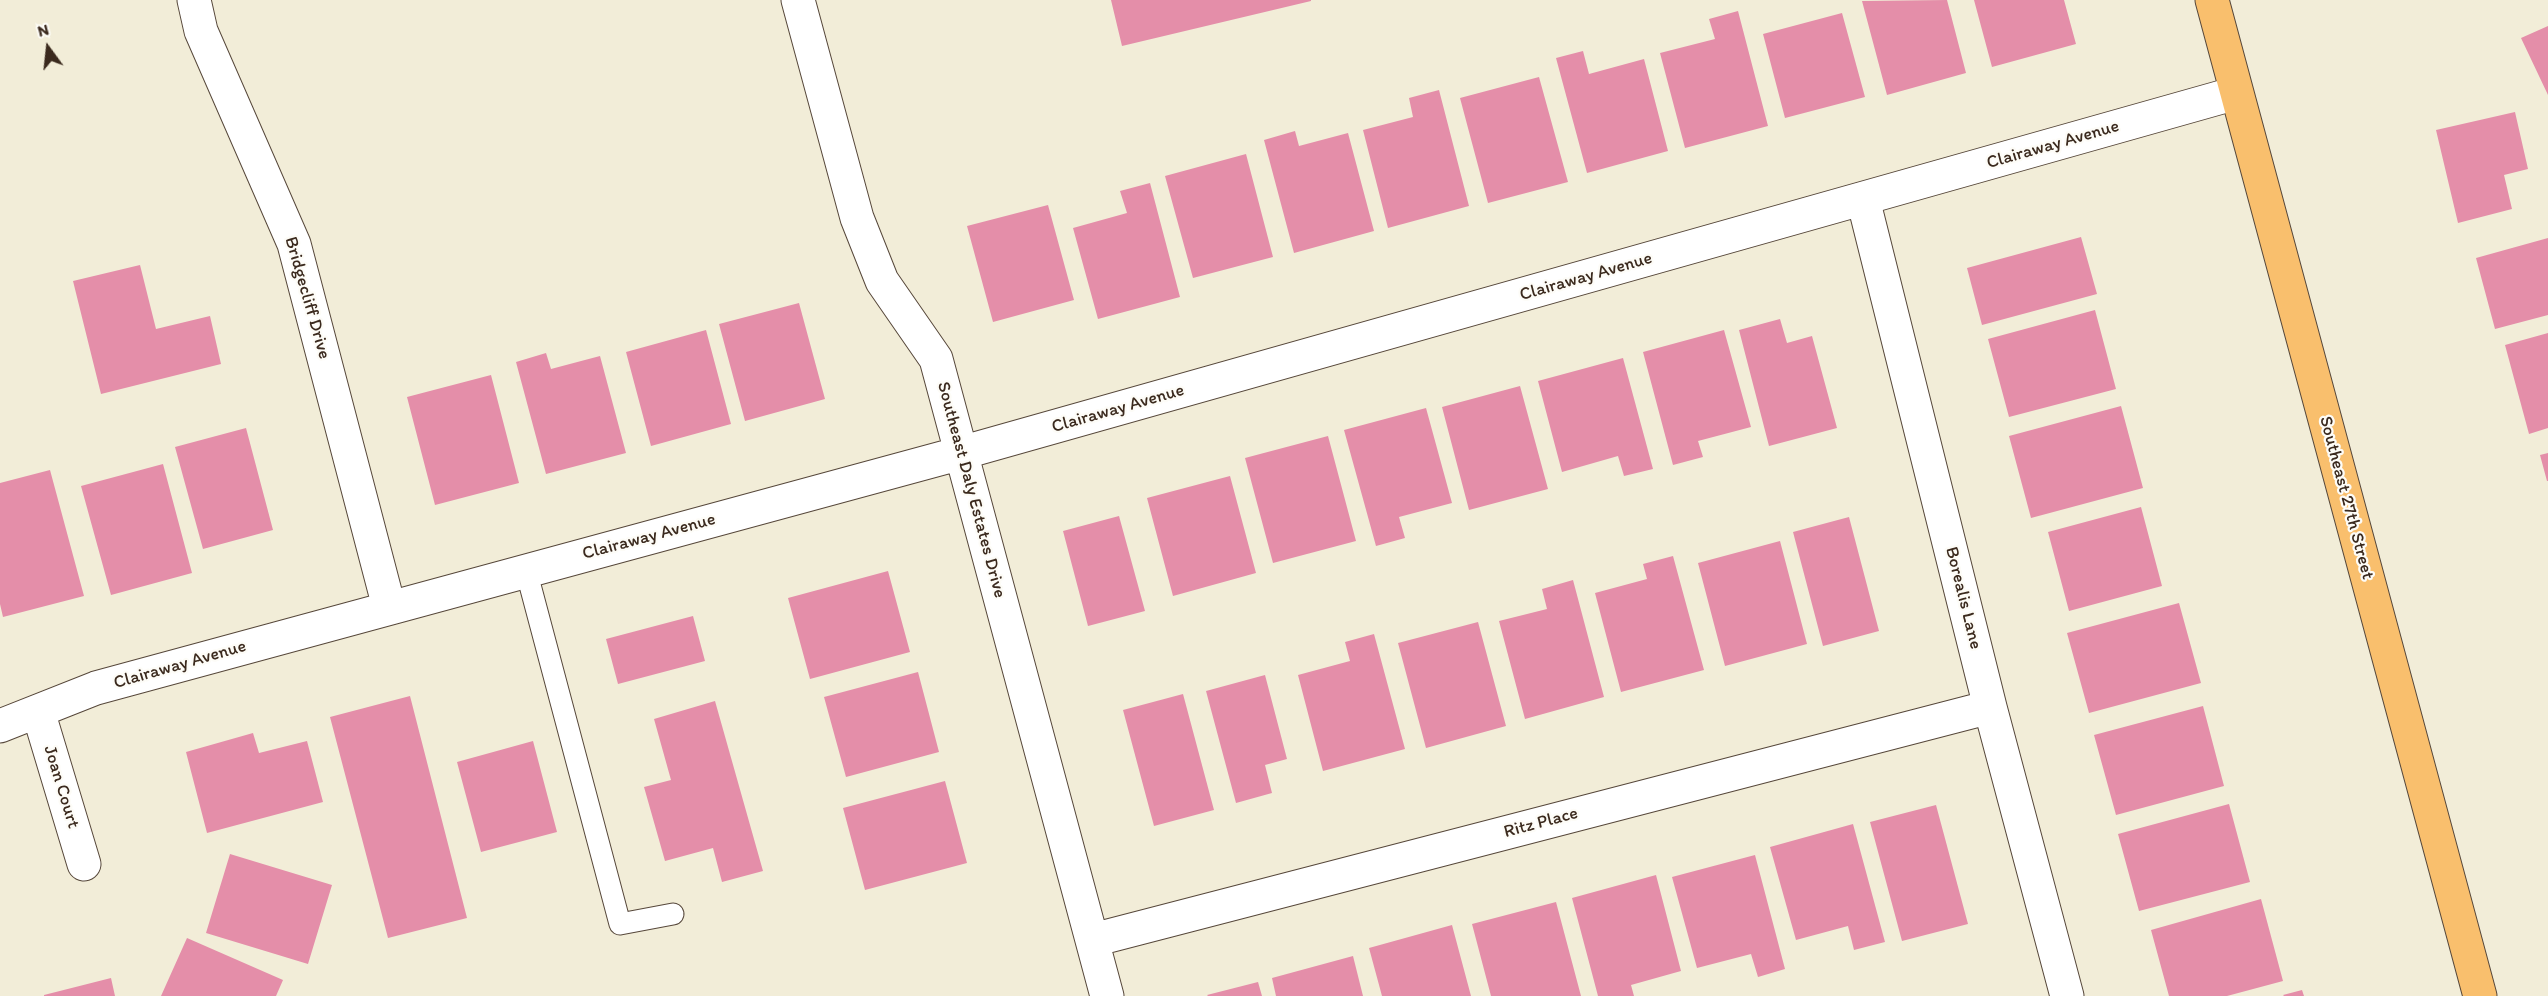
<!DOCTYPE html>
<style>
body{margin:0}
#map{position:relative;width:2548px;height:996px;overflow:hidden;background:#f2edd8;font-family:Itim,sans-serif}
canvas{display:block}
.north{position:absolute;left:18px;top:18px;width:60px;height:60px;-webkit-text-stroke:4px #fdfcf7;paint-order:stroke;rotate:345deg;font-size:16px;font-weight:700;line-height:24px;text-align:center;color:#3b2a1e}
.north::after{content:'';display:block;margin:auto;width:21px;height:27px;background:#3b2a1e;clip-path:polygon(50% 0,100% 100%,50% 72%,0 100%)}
</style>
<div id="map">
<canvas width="2548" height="996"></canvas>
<div class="north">N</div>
</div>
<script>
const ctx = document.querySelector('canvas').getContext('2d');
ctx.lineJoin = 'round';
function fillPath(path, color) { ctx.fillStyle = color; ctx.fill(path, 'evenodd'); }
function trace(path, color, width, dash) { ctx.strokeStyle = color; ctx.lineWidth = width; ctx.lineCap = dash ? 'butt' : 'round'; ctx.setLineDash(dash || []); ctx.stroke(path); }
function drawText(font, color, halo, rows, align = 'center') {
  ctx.font = font + ' Itim,sans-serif'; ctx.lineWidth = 4.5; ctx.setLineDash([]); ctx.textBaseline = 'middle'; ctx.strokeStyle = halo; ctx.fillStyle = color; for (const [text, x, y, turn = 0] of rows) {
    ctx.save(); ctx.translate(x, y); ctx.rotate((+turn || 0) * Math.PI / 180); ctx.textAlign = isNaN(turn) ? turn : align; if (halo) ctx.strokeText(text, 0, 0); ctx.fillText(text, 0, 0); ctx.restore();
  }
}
const building = new Path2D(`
 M 1111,0 L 1311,0 L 1311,1 L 1122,46 Z
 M 1947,0 L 1966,73 L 1887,95 L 1862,1 Z
 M 1974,0 L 2064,0 L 2076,44 L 1992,67 Z
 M 1738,11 L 1768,126 L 1685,148 L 1660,53 L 1715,39 L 1709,19 Z
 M 1842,13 L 1865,97 L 1785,118 L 1763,34 Z
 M 2548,26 L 2548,95 L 2521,38 Z
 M 1583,51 L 1589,74 L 1644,59 L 1668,151 L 1587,173 L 1556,58 Z
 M 1539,77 L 1568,182 L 1488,203 L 1460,98 Z
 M 1439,90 L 1469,206 L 1388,228 L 1363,130 L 1413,117 L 1409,98 Z
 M 2515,112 L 2528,169 L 2504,175 L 2512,209 L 2458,223 L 2436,130 Z
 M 1295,131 L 1299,146 L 1348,133 L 1374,231 L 1294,253 L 1264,140 Z
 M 1246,154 L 1273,257 L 1193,278 L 1165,176 Z
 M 1150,183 L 1180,297 L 1098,319 L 1073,228 L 1127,213 L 1120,191 Z
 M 1048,205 L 1074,300 L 993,322 L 967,226 Z
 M 2081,237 L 2097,294 L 1982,325 L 1967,268 Z
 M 2548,238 L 2548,315 L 2495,329 L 2476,258 Z
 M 140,265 L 156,329 L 210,316 L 221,364 L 101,394 L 73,281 Z
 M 799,303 L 825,399 L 745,421 L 719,324 Z
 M 2095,310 L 2116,389 L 2009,417 L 1988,339 Z
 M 1780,319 L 1787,343 L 1812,336 L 1837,428 L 1769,446 L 1739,330 Z
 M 706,330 L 731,424 L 651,446 L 626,352 Z
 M 1724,330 L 1751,427 L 1698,441 L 1703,457 L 1673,465 L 1643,352 Z
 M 2548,333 L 2548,428 L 2529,434 L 2505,345 Z
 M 546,353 L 551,369 L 600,356 L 626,453 L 546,474 L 516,362 Z
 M 1623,358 L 1653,469 L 1624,476 L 1618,456 L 1562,472 L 1538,381 Z
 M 491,375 L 519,483 L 435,505 L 407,397 Z
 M 1520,386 L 1548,489 L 1469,510 L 1442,407 Z
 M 2121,406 L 2143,488 L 2031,518 L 2009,436 Z
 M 1426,408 L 1452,503 L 1399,517 L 1405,538 L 1376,546 L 1344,430 Z
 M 246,428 L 273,530 L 203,549 L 175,447 Z
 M 1328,436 L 1356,541 L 1273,563 L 1245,458 Z
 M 2548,453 L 2548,481 L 2547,481 L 2540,455 Z
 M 163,464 L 192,573 L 111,595 L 81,486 Z
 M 50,470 L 84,596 L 3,617 L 0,604 L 0,483 Z
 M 1230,476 L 1256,573 L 1173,596 L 1147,498 Z
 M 2141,507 L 2162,586 L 2069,611 L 2048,532 Z
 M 1119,516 L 1145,611 L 1088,626 L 1063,531 Z
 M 1849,517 L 1879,631 L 1823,646 L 1793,532 Z
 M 1780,541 L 1807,644 L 1725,666 L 1698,563 Z
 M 1673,556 L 1704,670 L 1621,692 L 1595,593 L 1647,579 L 1643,564 Z
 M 888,571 L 910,652 L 810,679 L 788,598 Z
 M 1573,580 L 1604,697 L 1525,719 L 1499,621 L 1547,609 L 1542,589 Z
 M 2179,603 L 2201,683 L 2089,713 L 2067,633 Z
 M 693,616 L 705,661 L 618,684 L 606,639 Z
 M 1478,622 L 1506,726 L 1426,748 L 1398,643 Z
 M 1374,634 L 1405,749 L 1323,771 L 1298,675 L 1350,661 L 1345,642 Z
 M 918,672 L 939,752 L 846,777 L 824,697 Z
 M 1265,675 L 1287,759 L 1265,765 L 1272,793 L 1236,803 L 1206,691 Z
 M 1183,694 L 1214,810 L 1154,826 L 1123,710 Z
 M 410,696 L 467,918 L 388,938 L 330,717 Z
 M 715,701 L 763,871 L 722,882 L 713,848 L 665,861 L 644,787 L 671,780 L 654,719 Z
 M 2203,706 L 2224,786 L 2116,815 L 2094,735 Z
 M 253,733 L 259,753 L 307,741 L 323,802 L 207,833 L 186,752 Z
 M 533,741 L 557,832 L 481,852 L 457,762 Z
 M 945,781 L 967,863 L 865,890 L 843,808 Z
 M 2229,804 L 2250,882 L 2139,911 L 2118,834 Z
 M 1936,805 L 1968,924 L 1902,941 L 1870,822 Z
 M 1853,824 L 1885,942 L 1854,950 L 1848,926 L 1796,940 L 1770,847 Z
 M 230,854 L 332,885 L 308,964 L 206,933 Z
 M 1755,855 L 1785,969 L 1758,977 L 1751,954 L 1697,968 L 1672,877 Z
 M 1656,875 L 1681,971 L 1631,985 L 1634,996 L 1598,996 L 1572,898 Z
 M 2261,899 L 2283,981 L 2227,996 L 2169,996 L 2151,930 Z
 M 1556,902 L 1581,996 L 1491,996 L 1472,924 Z
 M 1452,925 L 1471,996 L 1382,996 L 1369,948 Z
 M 187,938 L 283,980 L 276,996 L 161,996 Z
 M 1353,956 L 1363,996 L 1276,996 L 1272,978 Z
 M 111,978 L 115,996 L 44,996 L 44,995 Z
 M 1258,982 L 1262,996 L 1208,996 L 1207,995 Z
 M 2302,990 L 2304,996 L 2284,996 L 2283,995 Z`);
const service = new Path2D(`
 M 526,570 L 620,924 L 673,914`);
const minor = new Path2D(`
 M 194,0 L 201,31 L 294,244 L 389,607
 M 798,0 L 857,218 L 882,281 L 936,359 L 1107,996
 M 1863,199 L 1990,707 L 2067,996
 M 38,711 L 84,864
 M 0,726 L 96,688 L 961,453 L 2236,93
 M 1093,940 L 1990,707`);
const primary = new Path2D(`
 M 2212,0 L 2480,996`);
const streetNames = [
 ["Clairaway Avenue",2053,145,-16],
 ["Clairaway Avenue",1586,277,-16],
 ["Bridgecliff Drive",307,298,74],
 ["Clairaway Avenue",1118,409,-16],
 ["Southeast Daly Estates Drive",971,490,75],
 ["Southeast 27th Street",2346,498,75],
 ["Clairaway Avenue",649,537,-15],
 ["Borealis Lane",1963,598,76],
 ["Clairaway Avenue",180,665,-16],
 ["Joan Court",61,787,73],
 ["Ritz Place",1541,823,-15]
];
fillPath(building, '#e48ea9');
trace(service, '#56473a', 23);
trace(minor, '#56473a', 35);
trace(primary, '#56473a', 35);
trace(service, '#fff', 21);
trace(minor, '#fff', 33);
trace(primary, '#f9bf6d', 33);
drawText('18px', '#3b2a1e', '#fdfcf7', streetNames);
</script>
